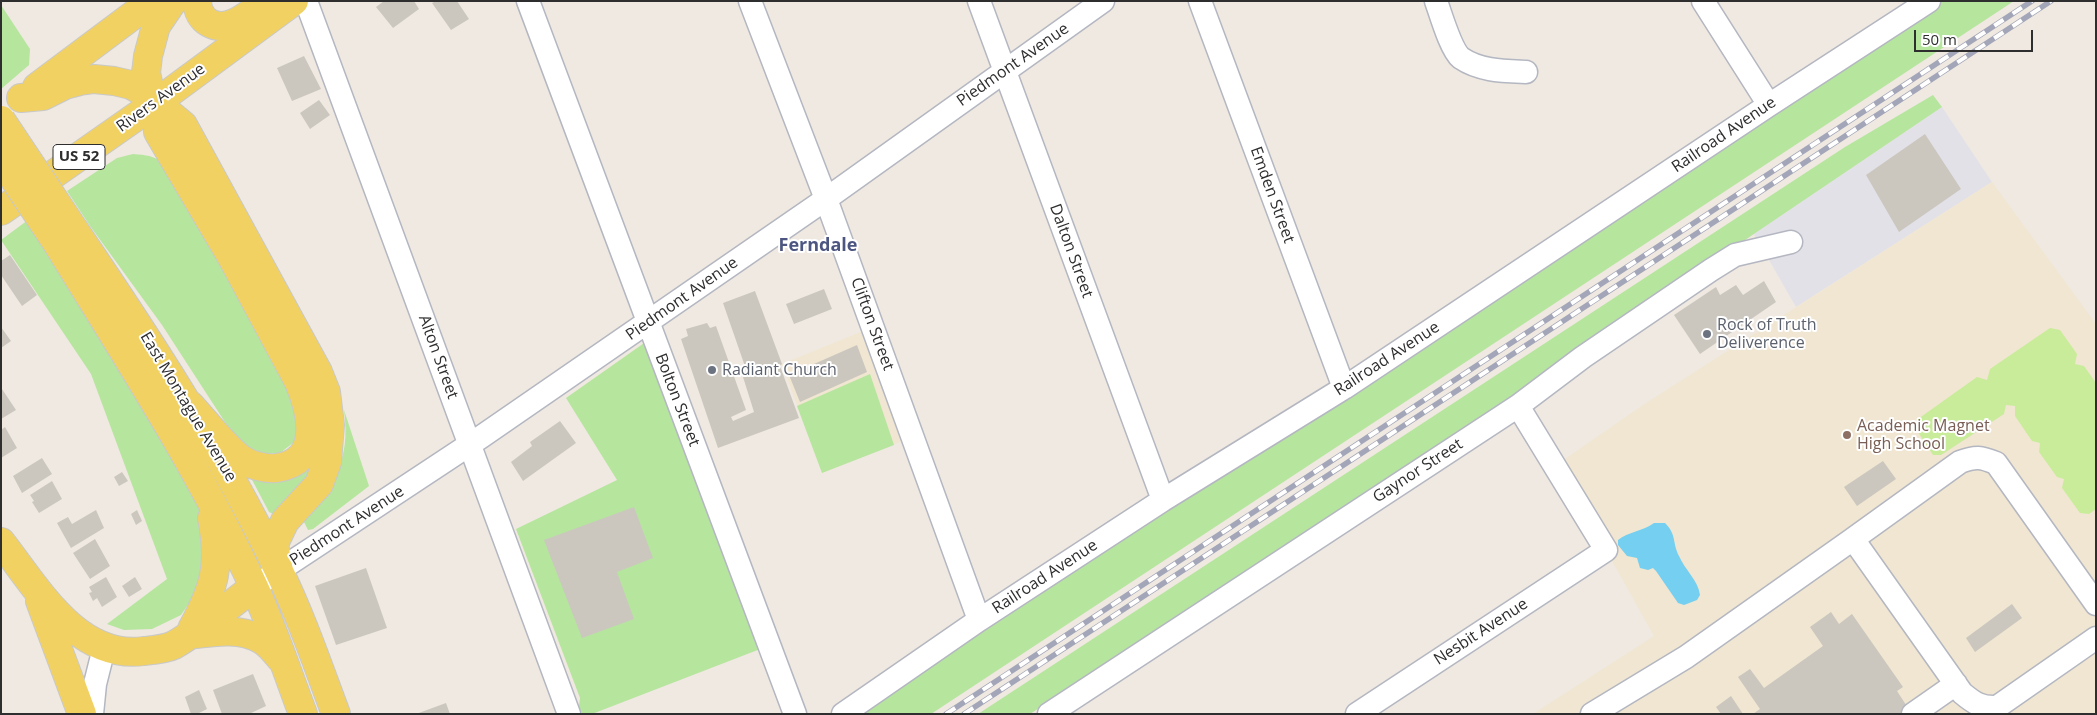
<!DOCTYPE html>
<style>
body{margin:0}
#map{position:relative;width:2097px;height:715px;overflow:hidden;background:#efe9e1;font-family:"Open Sans",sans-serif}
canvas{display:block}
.frame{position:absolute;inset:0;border:2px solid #2e2e2e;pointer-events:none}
.scale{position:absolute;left:1914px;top:30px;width:119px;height:22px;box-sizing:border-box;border:2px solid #2e2e2e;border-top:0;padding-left:6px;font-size:15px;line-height:18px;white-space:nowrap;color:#2e2e2e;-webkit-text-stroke:4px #fff;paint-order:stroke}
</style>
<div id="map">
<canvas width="2097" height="715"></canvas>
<div class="frame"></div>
<div class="scale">50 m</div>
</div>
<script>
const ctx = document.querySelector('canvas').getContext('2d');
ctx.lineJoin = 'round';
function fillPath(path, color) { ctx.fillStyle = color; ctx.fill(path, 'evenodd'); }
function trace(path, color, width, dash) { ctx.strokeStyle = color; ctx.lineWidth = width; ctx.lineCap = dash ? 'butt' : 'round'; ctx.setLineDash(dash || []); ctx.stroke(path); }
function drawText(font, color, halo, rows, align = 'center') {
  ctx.font = font + ' "Open Sans",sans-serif'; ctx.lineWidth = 4; ctx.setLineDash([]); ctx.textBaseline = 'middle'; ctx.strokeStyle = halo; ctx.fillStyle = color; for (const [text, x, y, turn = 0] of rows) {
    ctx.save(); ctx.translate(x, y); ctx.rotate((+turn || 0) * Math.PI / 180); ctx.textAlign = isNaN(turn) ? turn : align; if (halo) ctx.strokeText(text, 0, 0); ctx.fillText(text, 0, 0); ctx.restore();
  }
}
const industrial = new Path2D(`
 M 1942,107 L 1992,182 L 1796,307 L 1754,234 Z`);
const education = new Path2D(`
 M 1992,182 L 2096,324 L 2096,714 L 1533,714 L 1654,636 L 1606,550 L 1555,466 L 1643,405 Z
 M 873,327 L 913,437 L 822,473 L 782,364 Z`);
const green = new Path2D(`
 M 1943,1 L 2014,1 L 931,714 L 858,714 Z
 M 1,5 L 30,49 L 29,65 L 1,89 Z
 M 1933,95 L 1942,107 L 1480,419 L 1030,714 L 978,714 L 1845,147 Z
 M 133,154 C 161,156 160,160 177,181 L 296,406 L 298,433 L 293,443 L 280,453 L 262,454 L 254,451 L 234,436 L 162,325 L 90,226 L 67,191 L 117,158 Z
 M 32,217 L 180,466 L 199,507 L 205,538 L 198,590 L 181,615 L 152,629 L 124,630 L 107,624 L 167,579 L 91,374 L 1,240 Z
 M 647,341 L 768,646 L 592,714 L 582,714 L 579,706 L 580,698 L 516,529 L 617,480 L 566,398 Z
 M 870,374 L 894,445 L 822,473 L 797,406 Z
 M 344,410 L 369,486 L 313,529 L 308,530 L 303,520 C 333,479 351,464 344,410 Z
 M 310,461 L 315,468 L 294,498 L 273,514 L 269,512 L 249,474 Z`);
const pitch = new Path2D(`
 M 2050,328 L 2060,330 L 2077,354 L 2075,364 L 2084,366 L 2096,383 L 2096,509 L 2089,514 L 2080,513 L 2062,488 L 2064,479 L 2057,477 L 2039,452 L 2040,443 L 2032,441 L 2015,416 L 2015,406 L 2006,405 L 2004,414 L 1941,455 L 1933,455 L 1916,429 L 1918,419 L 1977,377 L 1987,380 L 1990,369 Z`);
const water = new Path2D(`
 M 1654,523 L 1665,523 C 1677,535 1672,542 1679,556 C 1685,570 1698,580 1700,595 L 1697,600 L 1684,605 L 1678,603 L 1656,571 L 1653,568 L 1648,570 L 1640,568 L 1637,558 L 1627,556 L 1618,545 L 1618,540 C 1628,532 1643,531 1654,523 Z`);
const building = new Path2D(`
 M 384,1 L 414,1 L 419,9 L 393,28 L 376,7 Z
 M 436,1 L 457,1 L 469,19 L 451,30 L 432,3 Z
 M 304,56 L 321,89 L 292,101 L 277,68 Z
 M 319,100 L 330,115 L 310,129 L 300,113 Z
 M 1925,134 L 1961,189 L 1899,232 L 1866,175 Z
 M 10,255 L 37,295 L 22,306 L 1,275 L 1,261 Z
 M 1764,281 L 1776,302 L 1700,354 L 1674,315 L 1716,287 L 1720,295 L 1736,285 L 1743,295 Z
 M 824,289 L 832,309 L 794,324 L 786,304 Z
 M 755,291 L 782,364 L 780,366 L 799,418 L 718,448 L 681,339 L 688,336 L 686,329 L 707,323 L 710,328 L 716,326 L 746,410 L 731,417 L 733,421 L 754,412 L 743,377 L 748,375 L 723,303 Z
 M 1,327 L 11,341 L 1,348 Z
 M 857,345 L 867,372 L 800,402 L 789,375 Z
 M 2,389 L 16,410 L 1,419 L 1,390 Z
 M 560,421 L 576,443 L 523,481 L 511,462 L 532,446 L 530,442 Z
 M 5,427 L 17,448 L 1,458 L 1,430 Z
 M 42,458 L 52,474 L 22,493 L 13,476 Z
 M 1883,461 L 1896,479 L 1857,506 L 1844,487 Z
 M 122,472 L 128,481 L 119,486 L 114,477 Z
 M 52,481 L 62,499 L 39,513 L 32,502 L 34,501 L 30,495 Z
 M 634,507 L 653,558 L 617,572 L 634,619 L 582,638 L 544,540 Z
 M 96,510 L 104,528 L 71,548 L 57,523 L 68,517 L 72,524 Z
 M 137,510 L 142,521 L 136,525 L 131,514 Z
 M 95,539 L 110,566 L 90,579 L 73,553 Z
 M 366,568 L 387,628 L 336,645 L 315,586 Z
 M 106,577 L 117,597 L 102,607 L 97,598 L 93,601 L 89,593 L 92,592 L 89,587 Z
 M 135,577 L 142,589 L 129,597 L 122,586 Z
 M 2012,604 L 2022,618 L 1975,652 L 1966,638 Z
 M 1831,612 L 1839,624 L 1852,614 L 1903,687 L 1897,691 L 1908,708 L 1900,714 L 1753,714 L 1760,709 L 1738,677 L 1750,669 L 1764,688 L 1823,646 L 1810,627 Z
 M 253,674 L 266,706 L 249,714 L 222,714 L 213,690 Z
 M 199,690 L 207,709 L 197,714 L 191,714 L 185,697 Z
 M 1731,696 L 1743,714 L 1721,714 L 1716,707 Z
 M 446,703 L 450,714 L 416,714 Z`);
const minor = new Path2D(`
 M 306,1 L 569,714
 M 528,1 L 795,714
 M 750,1 L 826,199 L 979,620
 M 979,1 L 1163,500
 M 1200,1 L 1344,388
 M 1436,1 C 1441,15 1451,50 1461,58 C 1480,71 1504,71 1526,72
 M 1703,1 L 1769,105
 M 254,587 L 481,437 L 826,199 L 1103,1
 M 2096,604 L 1996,463 C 1981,457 1976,456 1960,462 L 1853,539 L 1962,693 C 1974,703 1981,708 1997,707 L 2096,638
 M 92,714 L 95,684 L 104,648
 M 843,714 L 979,620 L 1163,500 L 1344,388 L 1769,105 L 1929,1
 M 1049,714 L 1518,406 L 1583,357 L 1711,270 L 1735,255 L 1791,242
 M 1357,714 L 1606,550 L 1518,406
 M 1592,714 L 1686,657 L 1853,539
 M 1913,714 L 1956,684`);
const major = new Path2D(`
 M 173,1 L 156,26 L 148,56 L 146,73 L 149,87 L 157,102 L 158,132 L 234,261 L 299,382 C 312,413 323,462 276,468 C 265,469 249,465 240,458 C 224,446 204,420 190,405
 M 197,1 C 198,22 216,31 234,23 C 244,19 253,11 262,5
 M 37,87 L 152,1
 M 21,98 L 43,96 L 65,85 L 80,81 L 94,79 L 114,81 L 131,85 L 142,91 L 183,125 L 318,372 L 326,392 L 330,425 L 327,462 L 319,484 L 285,521 L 274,544 L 279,571
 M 1,211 L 157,102 L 294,1
 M 75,231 C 149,340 221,450 278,569 C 301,616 318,666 336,714
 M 57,243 C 126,356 199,467 254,587 C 273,628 287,672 303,714
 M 1,542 C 37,588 77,660 144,651 C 154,650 166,649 174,645 C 200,630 230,605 254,587
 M 40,601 L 82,714
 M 192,629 C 215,587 221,565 212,518
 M 189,635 C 213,632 240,627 262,640 C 269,644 276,653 281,659`);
const rail = new Path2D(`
 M 946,714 L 2032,1
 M 964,714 L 2051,1`);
const majorBridge = new Path2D(`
 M 1,120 L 75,231
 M 1,159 L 57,243`);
const markers = [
 [1707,334,5,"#6b7280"],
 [712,370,5,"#6b7280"],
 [1847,435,5,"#8d6e63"]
];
const shields = [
 [79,157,52]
];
const shieldNames = [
 ["US 52",79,157]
];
const streetNames = [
 ["Piedmont Avenue",1013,65,-35],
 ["Rivers Avenue",161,98,-36],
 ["Railroad Avenue",1724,135,-34],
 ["Emden Street",1272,195,70],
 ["Dalton Street",1071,251,70],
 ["Piedmont Avenue",682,299,-35],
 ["Clifton Street",872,324,70],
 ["Alton Street",438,357,70],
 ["Railroad Avenue",1387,359,-33],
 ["Bolton Street",677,400,69],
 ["East Montague Avenue",188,407,59],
 ["Gaynor Street",1418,471,-33],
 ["Piedmont Avenue",347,526,-33],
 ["Railroad Avenue",1045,577,-33],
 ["Nesbit Avenue",1481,632,-33]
];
const worshipNames = [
 ["Rock of Truth",1717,325],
 ["Deliverence",1717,343],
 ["Radiant Church",722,370]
];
const educationNames = [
 ["Academic Magnet",1857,426],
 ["High School",1857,444]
];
const neighbourhoodNames = [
 ["Ferndale",818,246]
];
fillPath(industrial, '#e3e1e8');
fillPath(education, '#f0e6d1');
fillPath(green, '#b6e59e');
fillPath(pitch, '#c9ec9a');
fillPath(water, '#75cff0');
fillPath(building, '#cbc7bf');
trace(minor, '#b4b7c1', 25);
trace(major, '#c9c9c9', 30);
trace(minor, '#fff', 22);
trace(major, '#f2d163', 28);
trace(rail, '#a3a6b8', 5.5);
trace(rail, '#fff', 4, [11]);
trace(majorBridge, '#c9c9c9', 30, []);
trace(majorBridge, '#f2d163', 28);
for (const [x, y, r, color] of markers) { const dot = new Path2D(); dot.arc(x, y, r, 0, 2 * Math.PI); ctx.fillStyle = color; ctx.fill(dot); trace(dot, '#fff', 2); }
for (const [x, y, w] of shields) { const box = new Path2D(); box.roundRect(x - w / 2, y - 12.5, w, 25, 4); ctx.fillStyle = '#fff'; ctx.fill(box); trace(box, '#2e2e2e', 1); }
drawText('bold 15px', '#2e2e2e', null, shieldNames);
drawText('16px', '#2e2e2e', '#fff', streetNames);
drawText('16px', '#5b616d', '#fff', worshipNames, 'left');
drawText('16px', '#785e54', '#fff', educationNames, 'left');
drawText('bold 18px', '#4d5680', '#fff', neighbourhoodNames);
</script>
